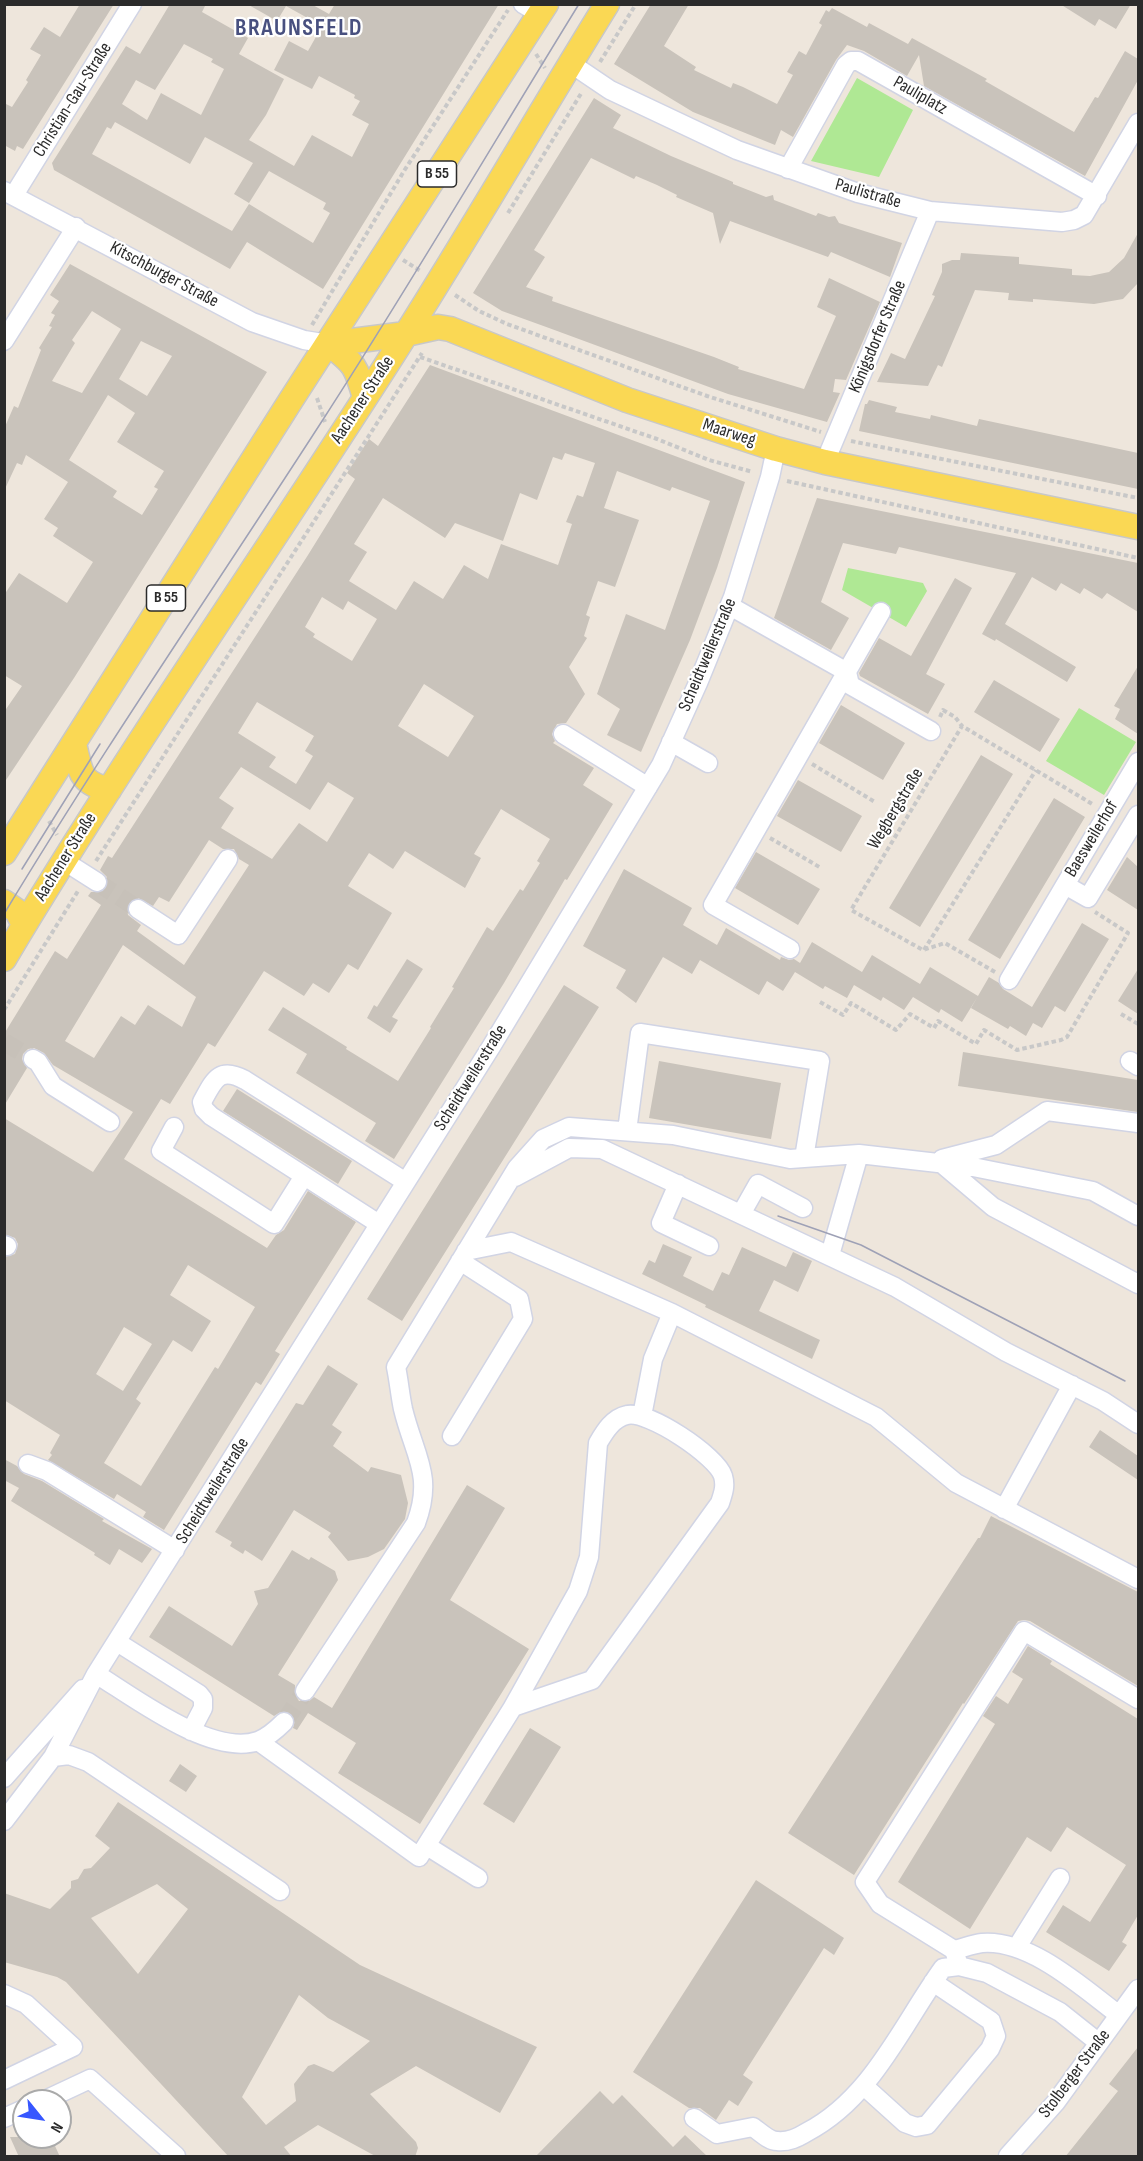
<!DOCTYPE html>
<meta charset="utf-8">
<style>
body{margin:0}
#map{position:relative;width:1143px;height:2161px;overflow:hidden;background:#eee6dc;font-family:"Sofia Sans Condensed",sans-serif}
canvas{display:block}
.frame{position:absolute;inset:0;border:6px solid #2b2b2b;pointer-events:none}
.north{position:absolute;left:12px;top:2089px;width:60px;height:60px;box-sizing:border-box;background:#fff;border:2px solid #aaa;border-radius:50%;rotate:120deg;font-size:16px;font-weight:700;line-height:24px;text-align:center;color:#2b2b2b}
.north::after{content:'';display:block;margin:auto;width:21px;height:27px;background:#3757ff;clip-path:polygon(50% 0,100% 100%,50% 72%,0 100%)}
</style>
<div id="map">
<canvas width="1143" height="2161"></canvas>
<div class="frame"></div>
<div class="north">N</div>
</div>
<script>
const ctx = document.querySelector('canvas').getContext('2d');
ctx.lineJoin = 'round';
function fillPath(path, color) { ctx.fillStyle = color; ctx.fill(path, 'evenodd'); }
function trace(path, color, width, dash) { ctx.strokeStyle = color; ctx.lineWidth = width; ctx.lineCap = dash ? 'butt' : 'round'; ctx.setLineDash(dash || []); ctx.stroke(path); }
function drawText(font, color, halo, rows, align = 'center') {
  ctx.font = font + ' "Sofia Sans Condensed",sans-serif'; ctx.lineWidth = 4.5; ctx.setLineDash([]); ctx.textBaseline = 'middle'; ctx.strokeStyle = halo; ctx.fillStyle = color; for (const [text, x, y, turn = 0] of rows) {
    ctx.save(); ctx.translate(x, y); ctx.rotate((+turn || 0) * Math.PI / 180); ctx.textAlign = isNaN(turn) ? turn : align; if (halo) ctx.strokeText(text, 0, 0); ctx.fillText(text, 0, 0); ctx.restore();
  }
}
const green = new Path2D(`
 M 857,78 L 913,110 L 879,177 L 811,161 Z
 M 848,568 L 923,583 L 927,591 L 906,627 L 842,590 Z
 M 1079,708 L 1136,742 L 1104,795 L 1046,761 Z`);
const building = new Path2D(`
 M 80,4 L 114,4 L 23,149 L 17,146 L 15,151 L 4,145 L 4,103 L 12,107 L 28,82 L 26,80 L 41,55 L 30,49 L 44,27 L 60,37 Z
 M 170,4 L 206,4 L 202,12 L 248,38 L 239,54 L 284,79 L 266,115 L 249,140 L 294,166 L 312,135 L 352,157 L 369,124 L 352,115 L 360,101 L 354,98 L 355,95 L 319,76 L 312,89 L 274,70 L 289,41 L 308,51 L 322,26 L 286,6 L 277,21 L 247,4 L 311,4 L 329,14 L 335,4 L 499,4 L 323,289 L 247,242 L 230,269 L 54,170 L 52,163 L 126,46 L 140,54 ZM 184,44 L 213,59 L 211,62 L 224,69 L 201,115 L 161,93 L 147,120 L 122,104 L 136,80 L 155,90 ZM 115,122 L 190,164 L 205,137 L 253,163 L 234,194 L 249,203 L 269,171 L 326,203 L 323,209 L 330,213 L 313,243 L 249,204 L 232,231 L 92,154 L 107,127 L 111,129 Z
 M 651,4 L 689,4 L 664,46 L 696,67 L 694,70 L 731,88 L 733,83 L 743,87 L 777,104 L 793,75 L 787,72 L 799,51 L 806,55 L 822,25 L 819,23 L 826,10 L 829,12 L 832,8 L 867,27 L 869,23 L 908,44 L 912,38 L 987,79 L 985,81 L 1074,132 L 1095,97 L 1098,98 L 1125,51 L 1138,59 L 1138,80 L 1085,176 L 924,86 L 919,55 L 907,76 L 864,51 L 847,45 L 836,60 L 793,137 L 781,130 L 775,145 L 693,112 L 614,64 Z
 M 1060,4 L 1131,4 L 1116,29 L 1099,19 L 1095,26 Z
 M 594,98 L 621,115 L 613,128 L 671,156 L 733,182 L 733,184 L 766,197 L 773,195 L 774,200 L 816,216 L 818,213 L 829,217 L 835,216 L 839,223 L 902,243 L 890,277 L 831,252 L 828,257 L 730,221 L 720,244 L 713,213 L 676,197 L 677,195 L 657,185 L 636,176 L 634,179 L 591,158 L 534,250 L 545,257 L 526,287 L 553,297 L 552,301 L 714,357 L 739,367 L 738,369 L 804,389 L 836,316 L 817,307 L 829,278 L 880,302 L 846,380 L 835,379 L 833,392 L 840,393 L 827,422 L 728,394 L 549,328 L 502,311 L 473,293 Z
 M 1138,233 L 1138,283 L 1123,299 L 1094,304 L 1033,299 L 1033,302 L 1008,300 L 1009,293 L 975,290 L 942,367 L 938,365 L 928,386 L 877,382 L 891,353 L 905,359 L 935,296 L 932,295 L 942,272 L 942,264 L 952,260 L 960,260 L 961,253 L 1019,257 L 1019,264 L 1072,269 L 1072,275 L 1090,276 L 1109,272 L 1124,258 Z
 M 70,264 L 267,372 L 74,678 L 4,783 L 4,712 L 22,686 L 4,675 L 4,595 L 19,573 L 67,603 L 93,562 L 53,536 L 58,528 L 44,519 L 68,482 L 26,455 L 22,465 L 17,463 L 4,491 L 4,429 L 14,406 L 18,408 L 41,350 L 39,348 L 52,327 L 49,326 L 55,315 L 51,313 L 59,301 L 50,295 ZM 92,311 L 121,329 L 82,393 L 52,381 L 75,343 L 72,340 ZM 141,341 L 172,356 L 147,396 L 119,379 ZM 108,395 L 135,413 L 117,442 L 164,471 L 154,487 L 158,489 L 142,515 L 113,497 L 117,491 L 69,460 Z
 M 430,365 L 745,482 L 717,568 L 690,640 L 641,752 L 607,735 L 620,709 L 597,694 L 626,614 L 665,630 L 710,501 L 672,487 L 670,491 L 617,471 L 604,508 L 639,520 L 615,587 L 598,581 L 586,615 L 590,617 L 584,636 L 587,638 L 569,667 L 585,694 L 566,723 L 557,724 L 552,734 L 555,741 L 553,743 L 594,768 L 583,785 L 613,804 L 567,880 L 565,879 L 504,983 L 394,1159 L 365,1141 L 376,1123 L 296,1073 L 307,1054 L 268,1030 L 283,1007 L 347,1047 L 346,1049 L 398,1081 L 431,1028 L 430,1027 L 454,988 L 452,987 L 487,927 L 493,931 L 520,889 L 523,891 L 540,863 L 537,861 L 550,839 L 501,809 L 474,854 L 481,858 L 465,888 L 405,851 L 393,869 L 369,853 L 348,886 L 392,913 L 358,970 L 348,964 L 329,993 L 313,983 L 304,996 L 264,971 L 215,1047 L 208,1043 L 170,1104 L 161,1099 L 124,1159 L 267,1248 L 276,1235 L 284,1230 L 308,1191 L 356,1222 L 275,1351 L 280,1354 L 261,1385 L 256,1382 L 164,1530 L 143,1517 L 146,1512 L 117,1494 L 114,1499 L 48,1460 L 52,1455 L 50,1453 L 60,1435 L 4,1400 L 4,1257 L 15,1254 L 18,1244 L 15,1238 L 4,1234 L 4,1118 L 93,1172 L 133,1112 L 53,1065 L 44,1053 L 34,1048 L 28,1049 L 23,1054 L 22,1059 L 27,1068 L 4,1106 L 4,1034 L 55,951 L 67,959 L 101,905 L 88,896 L 91,892 L 102,892 L 107,888 L 107,877 L 100,870 L 108,856 L 112,858 L 308,555 L 355,479 L 347,473 L 369,439 L 378,446 ZM 565,453 L 595,463 L 583,497 L 577,495 L 566,522 L 572,524 L 558,565 L 501,544 L 488,579 L 464,565 L 443,599 L 414,581 L 396,610 L 349,581 L 367,552 L 354,544 L 383,498 L 445,538 L 455,523 L 503,541 L 520,493 L 537,500 L 553,457 L 562,460 ZM 322,597 L 343,610 L 348,601 L 377,619 L 352,661 L 313,637 L 315,634 L 305,627 ZM 424,684 L 474,716 L 448,757 L 398,726 ZM 257,702 L 314,736 L 305,751 L 313,756 L 296,784 L 269,767 L 276,757 L 238,733 ZM 241,767 L 310,810 L 328,782 L 354,798 L 327,842 L 299,823 L 272,859 L 221,828 L 234,808 L 219,798 ZM 209,840 L 223,849 L 234,849 L 239,859 L 249,865 L 184,965 L 137,931 L 141,925 L 128,915 L 127,908 L 129,902 L 138,898 L 153,906 L 159,897 L 169,902 ZM 123,945 L 196,997 L 182,1027 L 148,1005 L 135,1025 L 121,1016 L 94,1058 L 65,1041 ZM 188,1265 L 255,1307 L 218,1369 L 215,1367 L 141,1486 L 104,1463 L 141,1403 L 136,1399 L 173,1340 L 192,1352 L 211,1321 L 170,1295 ZM 124,1327 L 152,1344 L 123,1391 L 96,1374 Z
 M 869,400 L 897,407 L 895,412 L 930,419 L 931,415 L 977,426 L 979,419 L 1138,453 L 1138,489 L 859,431 L 865,404 L 867,404 Z
 M 817,498 L 1138,563 L 1138,612 L 1107,593 L 1102,599 L 1084,588 L 1080,594 L 1061,583 L 1056,591 L 1032,577 L 1005,624 L 1076,667 L 1067,682 L 996,639 L 995,641 L 982,634 L 1016,573 L 899,547 L 896,554 L 843,543 L 821,602 L 849,618 L 831,650 L 774,618 Z
 M 955,578 L 972,588 L 926,674 L 945,684 L 928,714 L 860,676 L 859,673 L 879,638 L 911,656 Z
 M 1138,666 L 1138,734 L 1115,719 L 1120,709 L 1114,706 Z
 M 994,680 L 1060,719 L 1040,752 L 974,712 Z
 M 841,705 L 905,743 L 883,780 L 819,743 Z
 M 981,755 L 1013,774 L 920,927 L 889,908 Z
 M 798,780 L 862,816 L 841,852 L 777,816 Z
 M 1054,798 L 1085,817 L 1000,959 L 968,940 Z
 M 756,852 L 820,889 L 798,925 L 735,888 Z
 M 1127,857 L 1138,867 L 1138,910 L 1107,890 Z
 M 624,869 L 692,908 L 683,925 L 717,945 L 726,928 L 780,960 L 781,957 L 789,960 L 794,959 L 800,963 L 812,942 L 862,972 L 872,955 L 920,984 L 930,967 L 978,996 L 962,1022 L 941,1009 L 939,1013 L 913,997 L 904,1010 L 883,997 L 881,1001 L 854,985 L 847,998 L 825,986 L 823,989 L 795,972 L 783,991 L 767,981 L 759,995 L 700,960 L 692,974 L 663,957 L 636,1003 L 616,988 L 626,970 L 583,946 Z
 M 1082,923 L 1109,939 L 1065,1012 L 1055,1006 L 1042,1028 L 1033,1023 L 1026,1036 L 1010,1026 L 1008,1029 L 971,1008 L 989,977 L 999,983 L 1003,989 L 1032,1007 Z
 M 407,959 L 423,969 L 392,1017 L 398,1020 L 390,1033 L 367,1018 L 374,1005 L 377,1007 Z
 M 1138,969 L 1138,1014 L 1118,1001 Z
 M 564,985 L 599,1007 L 402,1321 L 367,1299 Z
 M 963,1052 L 1138,1080 L 1138,1112 L 958,1086 Z
 M 659,1061 L 781,1083 L 771,1139 L 649,1118 Z
 M 237,1089 L 352,1161 L 338,1184 L 223,1111 Z
 M 663,1244 L 692,1257 L 683,1276 L 713,1291 L 722,1272 L 729,1275 L 742,1247 L 786,1267 L 793,1252 L 812,1261 L 798,1292 L 774,1280 L 759,1311 L 820,1340 L 812,1359 L 705,1307 L 706,1305 L 642,1274 L 649,1260 L 655,1263 Z
 M 328,1365 L 358,1384 L 332,1425 L 342,1432 L 333,1446 L 368,1472 L 371,1467 L 401,1475 L 408,1503 L 405,1519 L 384,1549 L 368,1557 L 348,1561 L 328,1537 L 331,1533 L 294,1510 L 262,1561 L 245,1550 L 243,1554 L 230,1546 L 232,1542 L 215,1532 L 296,1403 L 303,1405 Z
 M 1100,1430 L 1138,1456 L 1138,1480 L 1089,1447 Z
 M 4,1459 L 17,1466 L 24,1474 L 42,1481 L 104,1519 L 102,1521 L 152,1549 L 142,1563 L 119,1549 L 110,1565 L 94,1555 L 95,1553 L 11,1501 L 19,1488 L 4,1480 Z
 M 467,1485 L 505,1508 L 450,1600 L 529,1649 L 420,1824 L 338,1773 L 356,1743 L 308,1713 L 297,1730 L 293,1728 L 295,1720 L 292,1714 L 282,1711 L 274,1716 L 149,1637 L 169,1606 L 232,1646 L 258,1604 L 254,1591 L 268,1588 L 292,1550 L 309,1560 L 311,1557 L 335,1571 L 338,1580 L 278,1675 L 295,1685 L 295,1695 L 299,1701 L 309,1701 L 314,1697 L 332,1708 Z
 M 991,1516 L 1138,1592 L 1138,1686 L 1030,1621 L 1024,1620 L 1018,1621 L 964,1704 L 963,1703 L 854,1875 L 788,1833 L 978,1538 L 980,1538 Z
 M 1028,1646 L 1052,1661 L 1050,1664 L 1138,1719 L 1138,1915 L 1122,1942 L 1127,1945 L 1109,1971 L 1046,1932 L 1063,1905 L 1090,1922 L 1126,1865 L 1067,1827 L 1051,1852 L 1027,1837 L 970,1929 L 898,1882 L 995,1724 L 983,1716 L 996,1696 L 1008,1704 L 1023,1679 L 1012,1672 Z
 M 530,1728 L 561,1747 L 514,1823 L 483,1804 Z
 M 180,1764 L 197,1776 L 186,1792 L 169,1781 Z
 M 118,1802 L 360,1965 L 537,2047 L 500,2113 L 416,2066 L 370,2094 L 416,2142 L 418,2148 L 415,2157 L 377,2157 L 318,2125 L 284,2147 L 292,2157 L 229,2157 L 66,1982 L 57,1977 L 4,1962 L 4,1893 L 50,1909 L 71,1888 L 71,1881 L 78,1879 L 84,1869 L 91,1868 L 110,1848 L 95,1836 ZM 157,1884 L 188,1909 L 138,1974 L 91,1918 ZM 299,1995 L 328,2018 L 370,2041 L 333,2072 L 314,2064 L 308,2066 L 294,2084 L 296,2101 L 266,2125 L 242,2097 Z
 M 756,1880 L 844,1938 L 834,1955 L 824,1948 L 743,2075 L 753,2082 L 738,2106 L 729,2100 L 716,2120 L 700,2108 L 689,2108 L 633,2072 Z
 M 1138,2047 L 1138,2157 L 1065,2157 L 1118,2091 L 1109,2084 Z
 M 600,2091 L 613,2104 L 622,2095 L 673,2147 L 685,2135 L 708,2157 L 535,2157 Z
 M 10,2137 L 51,2137 L 60,2157 L 19,2157 Z`);
const minorTunnel = new Path2D(`
 M 97,882 L 138,909
 M 4,1042 L 33,1059
 M 284,1722 L 305,1691`);
const path = new Path2D(`
 M 536,54 L 545,68
 M 600,62 L 636,4
 M 508,213 L 582,92
 M 403,260 L 422,272
 M 455,295 L 479,311 L 507,324 L 707,396 L 821,432
 M 312,325 L 404,171 L 508,10
 M 420,357 L 657,439 L 709,460 L 753,472
 M 317,398 L 325,422
 M 851,441 L 1138,498
 M 787,481 L 1138,558
 M 940,717 L 943,710 L 955,717 L 962,726
 M 812,764 L 875,802
 M 49,821 L 57,835
 M 770,838 L 821,868
 M 96,861 L 422,353
 M 924,950 L 1036,770
 M 995,972 L 945,943 L 923,950 L 851,910 L 962,726 L 1094,805
 M 820,1002 L 843,1015 L 851,1003 L 896,1030 L 910,1014 L 934,1028 L 938,1021 L 976,1044 L 984,1030 L 1017,1050 L 1061,1040 L 1067,1037 L 1128,933 L 1095,912
 M 4,1010 L 78,891
 M 1121,1014 L 1138,1024`);
const minor = new Path2D(`
 M 523,4 L 540,14
 M 570,63 L 610,90 L 737,150 L 858,193 L 930,211 L 1062,222 L 1074,220 L 1084,215 L 1138,123
 M 788,169 L 846,65 L 851,61 L 858,61 L 1097,196
 M 4,191 L 252,322 L 304,340 L 329,344
 M 14,195 L 132,4
 M 4,341 L 76,227
 M 825,462 L 930,211
 M 730,606 L 847,672 L 850,685 L 931,731
 M 563,734 L 648,787
 M 671,742 L 708,763
 M 64,861 L 97,882
 M 1065,885 L 1138,762
 M 138,909 L 178,935 L 228,859
 M 790,949 L 713,905 L 881,612
 M 1009,980 L 1065,885 L 1088,898 L 1138,815
 M 33,1059 L 38,1062 L 53,1086 L 110,1122
 M 1130,1061 L 1138,1066
 M 174,1127 L 161,1151 L 274,1224 L 304,1176
 M 627,1131 L 640,1033 L 820,1061 L 804,1158
 M 942,1159 L 996,1145 L 1047,1111 L 1138,1123
 M 941,1163 L 993,1207 L 1138,1284
 M 515,1177 L 569,1148 L 602,1149 L 895,1287 L 1006,1352 L 1103,1401 L 1138,1424
 M 678,1184 L 661,1223 L 709,1246
 M 741,1214 L 758,1184 L 803,1208
 M 379,1224 L 211,1116 L 204,1109 L 202,1102 C 214,1080 219,1066 245,1080 L 406,1182
 M 4,1245 L 7,1246
 M 466,1251 L 511,1242 L 672,1313 L 876,1417 L 956,1483 L 1138,1579
 M 830,1255 L 859,1154
 M 642,1416 L 653,1359 L 672,1313
 M 452,1436 L 523,1319 L 519,1299 L 460,1261
 M 28,1464 L 47,1471 L 175,1550
 M 1004,1509 L 1072,1385
 M 117,1642 L 199,1694 L 203,1699 L 203,1708 L 191,1731
 M 96,1674 C 135,1698 212,1757 258,1741 C 268,1737 277,1729 284,1722
 M 305,1691 L 416,1523 C 434,1475 414,1455 403,1409 C 400,1395 399,1381 396,1367 L 517,1168 L 543,1139 L 569,1127 L 673,1135 L 790,1159 L 859,1154 L 973,1167 L 1093,1191 L 1138,1216
 M 258,1741 L 419,1857 L 513,1707 L 592,1680 L 720,1503 C 723,1494 726,1486 723,1476 C 717,1456 648,1410 627,1415 C 613,1418 605,1431 598,1443 L 589,1557 L 578,1591 L 513,1707
 M 53,1757 L 69,1755 L 88,1762 L 280,1891
 M 4,1778 L 83,1689
 M 4,1821 L 53,1757 L 96,1674 L 491,1047 L 661,765 L 698,683 L 733,597 L 770,477 L 776,449
 M 427,1846 L 478,1878
 M 1017,1947 L 1060,1878
 M 954,1950 C 963,1948 973,1944 982,1943 C 1030,1939 1083,1988 1119,2015
 M 959,1966 L 954,1950 L 880,1904 L 865,1882 L 1024,1631 L 1138,1699
 M 4,1994 L 26,2004 L 73,2047 L 4,2080
 M 864,2086 L 905,2123 L 916,2127 L 927,2125 L 990,2049 L 996,2036 L 991,2021 L 933,1982
 M 43,2101 L 90,2079 L 176,2156
 M 4,2118 L 24,2109
 M 694,2118 L 717,2134 L 753,2127 C 760,2132 769,2141 777,2141 C 789,2142 797,2138 807,2132 C 872,2098 902,2025 943,1968 L 959,1966 L 987,1973 L 1060,2012 L 1099,2043
 M 1008,2156 L 1056,2102 L 1138,1989`);
const major = new Path2D(`
 M 329,344 L 406,334 L 438,327 L 450,329 L 627,400 L 776,449 L 825,462 L 1138,527
 M 329,344 C 355,364 356,366 365,398
 M 74,744 C 81,771 78,782 109,790
 M 4,853 L 291,400 L 546,4
 M 4,902 L 17,911 L 24,925
 M 4,959 C 131,746 274,543 406,334 C 475,225 539,114 607,4`);
const tram = new Path2D(`
 M 22,869 L 100,744
 M 4,914 C 106,745 217,584 324,418 C 412,282 494,142 579,4
 M 778,1216 L 861,1245 L 1125,1381`);
const shields = [
 [437,174,39],
 [166,598,39]
];
const shieldNames = [
 ["B 55",437,174],
 ["B 55",166,598]
];
const streetNames = [
 ["Pauliplatz",920,96,30],
 ["Christian-Gau-Straße",73,100,-58],
 ["Paulistraße",868,194,16],
 ["Kitschburger Straße",164,275,28],
 ["Königsdorfer Straße",878,337,-67],
 ["Aachener Straße",363,400,-57],
 ["Maarweg",729,433,18],
 ["Scheidtweilerstraße",708,655,-67],
 ["Wegbergstraße",896,809,-59],
 ["Baesweilerhof",1092,839,-59],
 ["Aachener Straße",66,857,-58],
 ["Scheidtweilerstraße",471,1078,-58],
 ["Scheidtweilerstraße",213,1491,-58],
 ["Stolberger Straße",1075,2074,-53]
];
const districtNames = [
 ["BRAUNSFELD",299,29]
];
fillPath(green, '#afe894');
fillPath(building, '#c9c3bb');
trace(minorTunnel, '#c7c1b9', 18, [18, 9]);
trace(minor, '#d1d4e4', 21);
trace(major, '#c8c8c8', 27);
trace(path, '#c8c8c8', 4, [4.5, 3]);
trace(minor, '#fff', 18);
trace(major, '#fad854', 24);
trace(tram, '#9ea1b6', 1.5);
for (const [x, y, w] of shields) { const box = new Path2D(); box.roundRect(x - w / 2, y - 13, w, 26, 4.5); ctx.fillStyle = '#fff'; ctx.fill(box); trace(box, '#2b2b2b', 1.5); }
drawText('bold 16px', '#2b2b2b', null, shieldNames);
drawText('18px', '#2b2b2b', '#fff', streetNames);
ctx.letterSpacing = '1.5px';
drawText('bold 24px', '#48507f', '#fff', districtNames);
ctx.letterSpacing = '0px';
</script>
